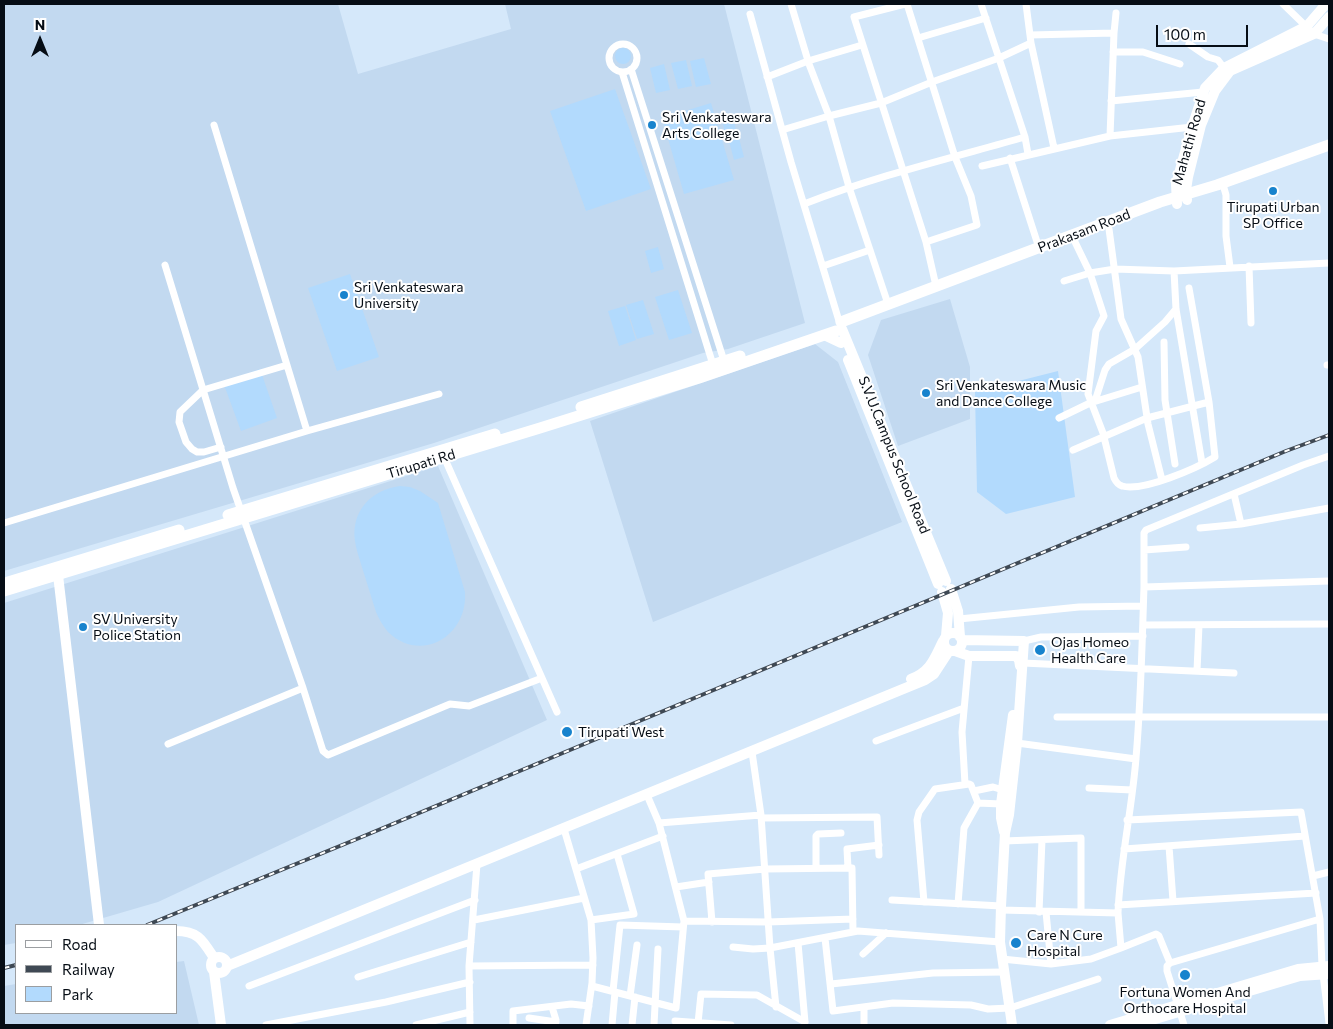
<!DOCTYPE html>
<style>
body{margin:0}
#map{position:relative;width:1333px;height:1029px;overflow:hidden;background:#d5e8fa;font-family:Commissioner,sans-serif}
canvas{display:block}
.frame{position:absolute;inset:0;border:5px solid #060d15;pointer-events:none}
.legend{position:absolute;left:15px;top:924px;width:162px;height:90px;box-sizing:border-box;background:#fff;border:1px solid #9b9ea1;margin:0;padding:6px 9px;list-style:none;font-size:15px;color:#060d15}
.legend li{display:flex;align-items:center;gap:10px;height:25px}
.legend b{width:25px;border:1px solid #9b9ea1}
.north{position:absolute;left:15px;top:15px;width:50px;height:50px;-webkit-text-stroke:4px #fff;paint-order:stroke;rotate:0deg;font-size:14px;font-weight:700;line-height:20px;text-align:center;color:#060d15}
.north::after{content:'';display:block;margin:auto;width:18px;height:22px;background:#060d15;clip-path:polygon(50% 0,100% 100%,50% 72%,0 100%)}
.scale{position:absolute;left:1156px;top:25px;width:92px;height:22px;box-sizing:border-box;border:2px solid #060d15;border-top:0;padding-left:6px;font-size:15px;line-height:18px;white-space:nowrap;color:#060d15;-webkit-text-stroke:4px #fff;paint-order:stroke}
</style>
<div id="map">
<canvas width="1333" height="1029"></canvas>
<div class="frame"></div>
<ul class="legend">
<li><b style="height:6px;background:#fff"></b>Road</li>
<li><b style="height:6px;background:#3f4954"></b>Railway</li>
<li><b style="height:14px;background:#b2dafd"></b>Park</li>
</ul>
<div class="north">N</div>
<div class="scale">100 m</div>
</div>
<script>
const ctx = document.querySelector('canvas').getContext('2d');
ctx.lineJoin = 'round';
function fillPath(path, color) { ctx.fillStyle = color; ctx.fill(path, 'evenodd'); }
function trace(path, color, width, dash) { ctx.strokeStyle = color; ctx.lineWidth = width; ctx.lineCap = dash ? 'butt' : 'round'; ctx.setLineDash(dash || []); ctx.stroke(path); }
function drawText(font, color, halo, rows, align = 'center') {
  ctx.font = font + ' Commissioner,sans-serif'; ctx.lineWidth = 4; ctx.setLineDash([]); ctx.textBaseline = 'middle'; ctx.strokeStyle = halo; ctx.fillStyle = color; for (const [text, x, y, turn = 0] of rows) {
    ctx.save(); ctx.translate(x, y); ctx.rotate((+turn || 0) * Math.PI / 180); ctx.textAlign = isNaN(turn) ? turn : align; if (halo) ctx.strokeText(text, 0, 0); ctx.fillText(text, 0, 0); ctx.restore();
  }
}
const built = new Path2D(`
 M 4,4 L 338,4 L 358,74 L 511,29 L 505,4 L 724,4 L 805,323 L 728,349 L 703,353 L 434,443 L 4,571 Z
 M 950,299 L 970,367 L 970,419 L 898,446 L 868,355 L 881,320 Z
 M 815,344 L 838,362 L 902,522 L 653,622 L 590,421 Z
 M 438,466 L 547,720 L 158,902 L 79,925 L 16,925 L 16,943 L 4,945 L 4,603 Z
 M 184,961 L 199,1025 L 4,1025 L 4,986 L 16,984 L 16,1013 L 176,1013 L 176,962 Z`);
const green = new Path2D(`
 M615 56a8 8 0 1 1 16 0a8 8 0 1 1-16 0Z
 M 704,58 L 711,84 L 696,87 L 690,61 Z
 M 686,60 L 692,86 L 678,89 L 671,63 Z
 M 664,64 L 670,90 L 656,93 L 650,68 Z
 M 615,89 L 651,189 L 586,211 L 550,111 Z
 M 711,103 L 734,180 L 684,194 L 662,118 Z
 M 732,114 L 737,134 L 726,136 L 721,117 Z
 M 739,138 L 744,157 L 734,160 L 729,141 Z
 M 658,247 L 664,269 L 651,273 L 645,251 Z
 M 350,274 L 379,357 L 337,371 L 308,288 Z
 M 678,290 L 692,333 L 669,340 L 655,297 Z
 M 643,300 L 654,334 L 637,339 L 626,305 Z
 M 625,306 L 636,340 L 619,346 L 608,311 Z
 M 260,369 L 277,418 L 241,431 L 223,382 Z
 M 1058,371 L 1075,497 L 1006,514 L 977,492 L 975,392 Z
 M 400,486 L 410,487 L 420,491 L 438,503 L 465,592 C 468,636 421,664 388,632 C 383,626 379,619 376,612 C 371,596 366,580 361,564 C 359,557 356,549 355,541 C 351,511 371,490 400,486 Z`);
const street = new Path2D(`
 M 791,4 L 809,64 L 829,116 L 849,187 L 888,304
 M 905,4 L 854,17 L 926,242 L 936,286
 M 907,4 L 955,157 L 971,196 L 977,225 L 926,242
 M 981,4 L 1025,137 L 1028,154
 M 1026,4 L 1031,43 L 1054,148
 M 1283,4 L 1314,34 L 1329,39
 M 750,14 L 791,162 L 839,321
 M 1030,35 L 1114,33 L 1116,13
 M 918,38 L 986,18
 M609 58a14 14 0 1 1 28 0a14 14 0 1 1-28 0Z
 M 1189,44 L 1208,57 L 1218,60 L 1224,68
 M 1113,52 L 1143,52 L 1180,64
 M 631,69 L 725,364
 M 622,72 L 714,368
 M 767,77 L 808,61 L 862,45
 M 1111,101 L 1203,92
 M 214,125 L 307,431
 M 782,130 L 829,116 L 881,103 L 932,82 L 999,58 L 1031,43
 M 1110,136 L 1114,33
 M 1010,158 L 1039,248
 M 982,166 L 1110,136 L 1192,127
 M 1224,188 L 1226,195 L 1226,236 L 1230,267
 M 804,204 C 876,176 951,158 1025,137
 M 1109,229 L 1121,319 L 1138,357 L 1148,424 L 1162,480
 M 1075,242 L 1090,273 L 1104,316 L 1096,331 L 1088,394 L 1103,433 L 1114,478 C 1116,482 1118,485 1122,486 C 1143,492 1197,468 1215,457 L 1209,402 L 1189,288
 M 165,265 L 233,488 L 303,688 L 168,744
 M 823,266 L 870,250
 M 1249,266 L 1251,323
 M 1174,271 L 1176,309 L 1202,463
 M 1064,281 L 1090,273 L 1115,269 L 1174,271 L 1329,263
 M 1164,342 L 1165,400 L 1175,464
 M 1327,365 L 1329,365
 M 1095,401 L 1105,370 L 1109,364 L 1135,349 L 1165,322 L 1176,309
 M 1059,418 L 1090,403 L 1142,387
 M 221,447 L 204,452 L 197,452 L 192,449 L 186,442 L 179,422 L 180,412 L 203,390 L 287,365
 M 1073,450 L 1147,418 L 1209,402
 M 1329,456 L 1303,465 L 1146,530 L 1144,533 L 1144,587 L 1329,581
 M 444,457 L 557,712
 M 1234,494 L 1241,524 L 1329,508
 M 4,523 L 307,431 L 439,394
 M 1200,528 L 1241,524
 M 1144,550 L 1186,547
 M 959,619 L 1079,607 L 1143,606
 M 1144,625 L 1329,624
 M 1024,641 L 1041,637 L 1143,636
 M 1023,663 L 1234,673
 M 1197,671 L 1199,625
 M 303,688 L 323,751 L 328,755 L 450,704 L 469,706 L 542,678
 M 1057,717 L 1329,717
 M 876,741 L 964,708
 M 1017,743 L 1136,759
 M 752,752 L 761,815 L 770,948 L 858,931 L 1000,942
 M 965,784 L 962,732 L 969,656
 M 1089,788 L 1132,790
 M 974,791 L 993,787 L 1003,790
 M 647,795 L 659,823
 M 978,803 L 1001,804
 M 761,815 L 659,823 L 684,921 L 768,922 L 853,919
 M 761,818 L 877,817 L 879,855
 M 1127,820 L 1301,812 L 1320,919 L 1322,966 L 1329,1023
 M 564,829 L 591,920 L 593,958 L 592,983 L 586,1025
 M 1004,841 L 1081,838 L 1081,912
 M 1169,846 L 1173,901
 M 1124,849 L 1305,836
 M 816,868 L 816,836 L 818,834 L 841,833
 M 848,868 L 847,849 L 879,845
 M 576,869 L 663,836
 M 1313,876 L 1329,872
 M 676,887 L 709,882
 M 892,900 L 1001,906
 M 924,902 L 917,820 L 919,812 L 935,789 L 969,784 L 971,785 L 978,803 L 964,828 L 958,904
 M 1118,905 L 1316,893
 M 1001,910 L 1118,913 C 1120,861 1132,810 1136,758 C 1141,701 1142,644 1144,587
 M 1039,912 L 1042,840
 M 1046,912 L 1051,964
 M 474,920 L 584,898
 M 591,920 L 634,914 L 617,854
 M 712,922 L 708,874 L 765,869 L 852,868 L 853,932
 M 825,938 L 833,1011 L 893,1003 L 971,1005 L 988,1009 L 1010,1008 L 1098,979
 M 798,943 L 805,1022
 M 733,947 L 753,949 L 770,948 L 776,1007
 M 1121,948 L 1156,934 L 1159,936 L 1170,963
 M 863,954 L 886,933
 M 1002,959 L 1051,964 L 1091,959 L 1121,948 L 1118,913
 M 469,966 L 593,965
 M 358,977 L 471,942
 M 831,984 L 933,973 L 1004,972
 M 249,986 L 475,900
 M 592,986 L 676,1008 L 684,921
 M 613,991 L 620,925 L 683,927
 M 630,996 L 637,945
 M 552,1007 L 556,1020 L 555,1025
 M 864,1007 L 864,1025
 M 529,1018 L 556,1022
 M 675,1021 L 731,1025
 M 698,1023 L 701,994 L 757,995 L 805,1022
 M 266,1025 L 386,1002 L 470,982
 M 416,1025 L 470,1012
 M 470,1025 L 469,966 L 477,864
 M 513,1025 L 513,1011 L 571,1004 L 589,1006
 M 612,1025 L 615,992
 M 632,1025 L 635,997
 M 654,1025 L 658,949
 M 1184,1025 L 1167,971 L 1167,966 L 1170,963 L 1320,919`);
const secondary = new Path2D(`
 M 1187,200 L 1186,190 L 1188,177 L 1201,125 L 1215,91 L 1230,71 L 1314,34 L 1329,17
 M 1177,204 L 1176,184 L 1192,127 L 1205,88 L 1224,68 L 1307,26 L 1326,4
 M 842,329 L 946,581
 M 824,335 L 841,343
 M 848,360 L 938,584
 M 58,575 L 99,925
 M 951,589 L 958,611 L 960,637
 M 942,592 L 948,613 L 946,636
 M944 642a9 9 0 1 1 18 0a9 9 0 1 1-18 0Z
 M 962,640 L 1024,641 L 1017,743 L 1009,815 L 1005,833 L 1001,906 L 1000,942 L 1012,1025
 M 955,651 L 969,656 L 1016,656 L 1019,660 L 1020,666
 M 911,679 C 931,671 934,659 943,641
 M 1004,832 L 1001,818 L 1001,804 L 1013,715
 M 176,931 C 199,931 203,941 214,958
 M211 965a8 8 0 1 1 16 0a8 8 0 1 1-16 0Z
 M 227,966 L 925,680 L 934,674 L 949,651
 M 214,972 L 221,1025
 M 1110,1025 L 1298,969 L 1329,966
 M 1135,1025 L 1300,976 L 1329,974`);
const primary = new Path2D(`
 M 841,322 L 1160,202 L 1217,185 L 1329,145
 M 581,407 L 740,356
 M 228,515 L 495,434
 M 8,582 L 179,530
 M 4,591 L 540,428 L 699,378 L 836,331`);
const rail = new Path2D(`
 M 147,925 L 352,841 L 1286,451 L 1329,435
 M 4,968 L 16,965`);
const markers = [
 [652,125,5,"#1883cd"],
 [1273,191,5,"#1883cd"],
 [344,295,5,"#1883cd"],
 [926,393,5,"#1883cd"],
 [83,627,5,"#1883cd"],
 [1040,650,6,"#1883cd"],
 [567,732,6,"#1883cd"],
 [1016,943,6,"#1883cd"],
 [1185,975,6,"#1883cd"]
];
const poiNames = [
 ["Sri Venkateswara",662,117],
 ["Arts College",662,133],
 ["Tirupati Urban",1273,207,"center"],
 ["SP Office",1273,223,"center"],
 ["Sri Venkateswara",354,287],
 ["University",354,303],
 ["Sri Venkateswara Music",936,385],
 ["and Dance College",936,401],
 ["SV University",93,619],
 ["Police Station",93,635],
 ["Ojas Homeo",1051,642],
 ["Health Care",1051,658],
 ["Tirupati West",578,732],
 ["Care N Cure",1027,935],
 ["Hospital",1027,951],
 ["Fortuna Women And",1185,992,"center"],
 ["Orthocare Hospital",1185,1008,"center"]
];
const streetNames = [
 ["Mahathi Road",1189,142,-74],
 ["Prakasam Road",1084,231,-21],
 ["S.V.U.Campus School Road",894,455,68],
 ["Tirupati Rd",421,464,-17]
];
fillPath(built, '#c2d9f0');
fillPath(green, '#b2dafd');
trace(street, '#fff', 7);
trace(secondary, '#fff', 10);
trace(primary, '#fff', 11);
trace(rail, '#3f4954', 4);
trace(rail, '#fff', 2, [5.5]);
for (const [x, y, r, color] of markers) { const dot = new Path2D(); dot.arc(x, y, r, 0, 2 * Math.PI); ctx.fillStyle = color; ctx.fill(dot); trace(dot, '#fff', 2); }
drawText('14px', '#060d15', '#fff', poiNames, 'left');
drawText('14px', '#060d15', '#fff', streetNames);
</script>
